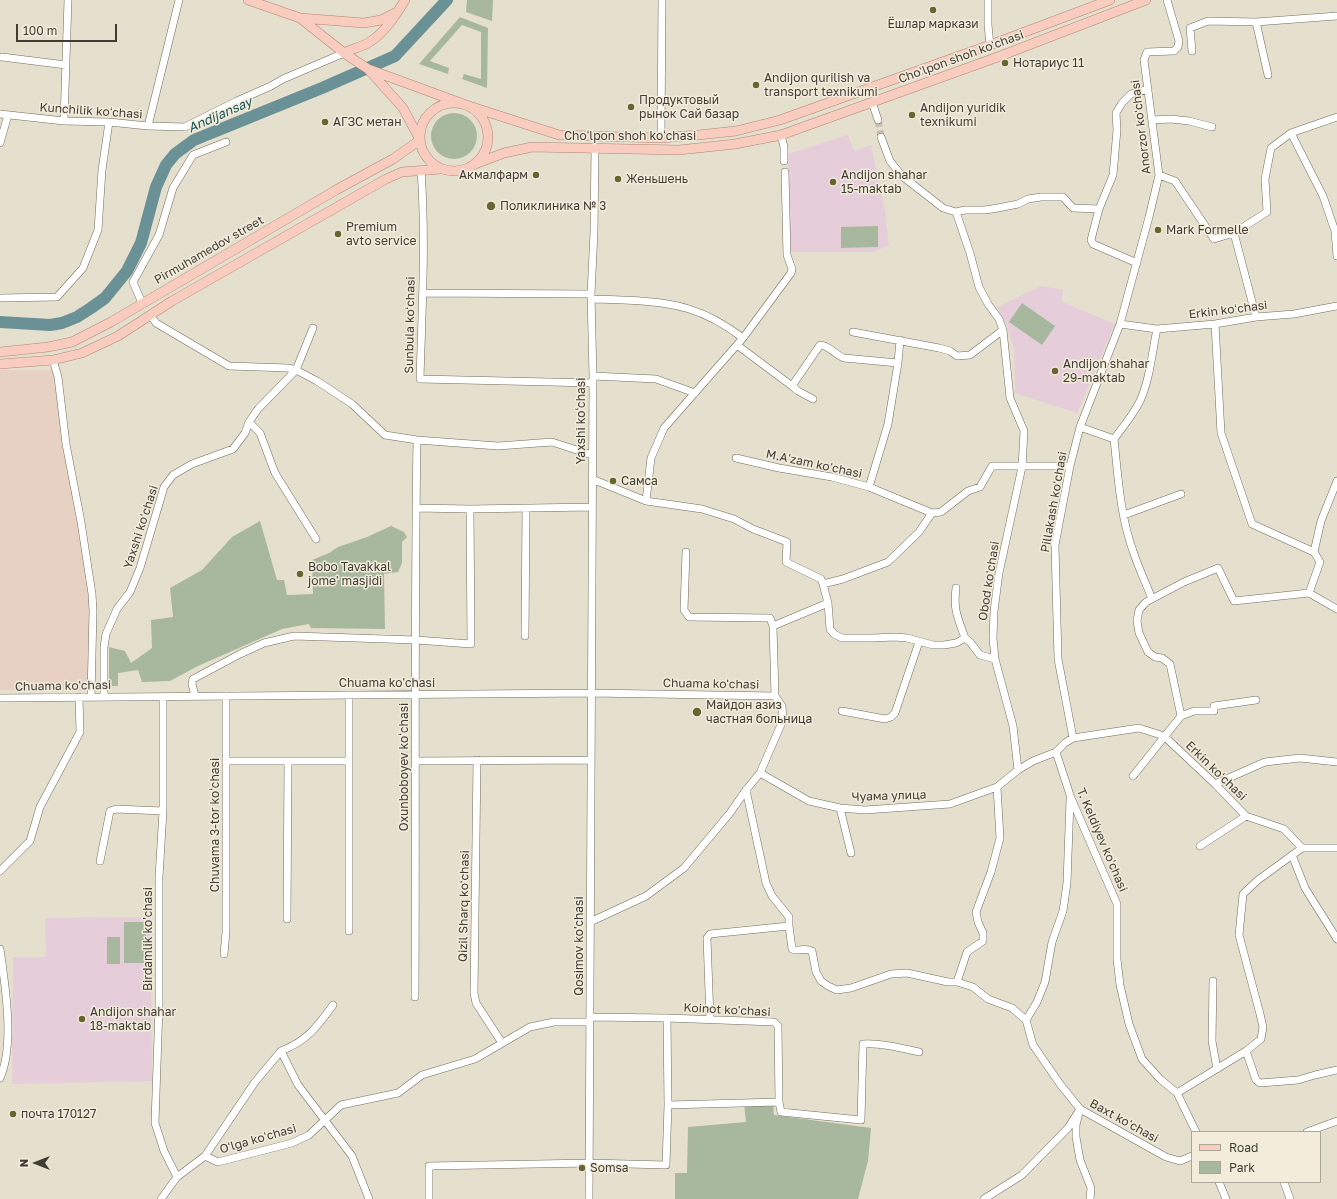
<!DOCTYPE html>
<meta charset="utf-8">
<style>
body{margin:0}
#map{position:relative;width:1337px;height:1199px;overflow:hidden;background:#e5dfce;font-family:"Golos Text",sans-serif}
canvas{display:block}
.legend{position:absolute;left:1191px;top:1131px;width:130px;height:52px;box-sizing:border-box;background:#f3ecdb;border:1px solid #aba699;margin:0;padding:5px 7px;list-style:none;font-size:12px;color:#3f3d36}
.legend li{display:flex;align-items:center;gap:8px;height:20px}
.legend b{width:20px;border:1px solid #aba699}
.north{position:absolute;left:16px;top:1143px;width:40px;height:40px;-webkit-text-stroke:3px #f3ecdb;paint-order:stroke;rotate:270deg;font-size:11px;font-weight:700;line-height:16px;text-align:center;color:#3f3d36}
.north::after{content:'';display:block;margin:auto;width:14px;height:18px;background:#3f3d36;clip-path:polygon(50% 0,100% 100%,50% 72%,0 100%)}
.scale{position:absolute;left:16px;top:24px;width:101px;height:18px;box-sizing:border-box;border:2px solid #3f3d36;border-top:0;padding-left:5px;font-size:12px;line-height:14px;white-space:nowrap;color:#3f3d36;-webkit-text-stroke:3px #f3ecdb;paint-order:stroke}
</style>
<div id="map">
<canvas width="1337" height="1199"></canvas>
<ul class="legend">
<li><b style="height:5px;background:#f8cdbf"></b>Road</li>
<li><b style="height:11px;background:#a8b89e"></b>Park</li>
</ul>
<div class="north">N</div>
<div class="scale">100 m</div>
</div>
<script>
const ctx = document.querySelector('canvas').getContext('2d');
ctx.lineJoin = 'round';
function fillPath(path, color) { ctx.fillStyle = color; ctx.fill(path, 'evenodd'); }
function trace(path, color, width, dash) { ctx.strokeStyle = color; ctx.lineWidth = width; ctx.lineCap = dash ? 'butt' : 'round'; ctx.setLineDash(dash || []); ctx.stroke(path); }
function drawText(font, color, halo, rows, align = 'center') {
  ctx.font = font + ' "Golos Text",sans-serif'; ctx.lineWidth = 3; ctx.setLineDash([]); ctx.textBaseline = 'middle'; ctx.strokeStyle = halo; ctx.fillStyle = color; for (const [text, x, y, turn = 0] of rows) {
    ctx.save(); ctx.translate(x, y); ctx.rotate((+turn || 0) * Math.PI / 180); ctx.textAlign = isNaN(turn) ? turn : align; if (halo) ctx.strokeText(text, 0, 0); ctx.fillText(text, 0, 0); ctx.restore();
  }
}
const industrial = new Path2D(`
 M 0,370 L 60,370 L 64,445 L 91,604 L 90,691 L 0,690 Z`);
const education = new Path2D(`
 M 848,135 L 854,151 L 871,145 L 885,211 L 889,245 L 873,252 L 790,252 L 788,154 Z
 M 1041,286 L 1063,290 L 1062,302 L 1115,324 L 1077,413 L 1015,393 L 1014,349 L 1007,325 L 997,307 Z
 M 151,917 L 152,1081 L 12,1084 L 13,957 L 46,957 L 45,918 Z`);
const green = new Path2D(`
 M 467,0 L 493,0 L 492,21 L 466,12 Z
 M 460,17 L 488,28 L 487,88 L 462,79 L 464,74 L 481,79 L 481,32 L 462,25 L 430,61 L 449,68 L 448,74 L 419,64 Z
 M431 136a23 23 0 1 1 46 0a23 23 0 1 1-46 0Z
 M 878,226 L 878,247 L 841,248 L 841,227 Z
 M 1022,303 L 1055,326 L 1042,345 L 1009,322 Z
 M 260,521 L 277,580 L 284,580 L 287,595 L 313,594 L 312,560 L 329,553 L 338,547 L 367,537 L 391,526 L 404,532 L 407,537 L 402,542 L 402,563 L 398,572 L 384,574 L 385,629 L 311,628 L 309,624 L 282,629 L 198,666 L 170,681 L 142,682 L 138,670 L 118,673 L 118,686 L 109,686 L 109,647 L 125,651 L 131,663 L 152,648 L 151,620 L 173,617 L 170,588 L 202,570 L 232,537 Z
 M 124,922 L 146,922 L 146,963 L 124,963 Z
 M 107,937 L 120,937 L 120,964 L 107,964 Z
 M 773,1103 L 774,1115 L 871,1128 L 868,1161 L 858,1199 L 675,1199 L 675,1173 L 687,1173 L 688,1127 L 746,1122 L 744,1104 Z`);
const river = new Path2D(`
 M 0,322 L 50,325 L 62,323 L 77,317 L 91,308 L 105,298 L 127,271 L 141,243 L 156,187 L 166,165 L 175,154 L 194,140 L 322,88 L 395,56 L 447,0`);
const minorTunnel = new Path2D(`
 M 878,120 L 881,137`);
const minor = new Path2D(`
 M 988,0 L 988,25 L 990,45
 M 1192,51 L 1190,28 L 1208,21 L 1256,22
 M 2,57 L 66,65
 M 1268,75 L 1256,22 L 1337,16
 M 872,102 L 878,120
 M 0,114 L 64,121 L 109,122 L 148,126 L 179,0
 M 1152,120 L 1171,119 L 1189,121 L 1212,127
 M 64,121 L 68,0
 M 148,126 L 185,127 L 237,101 L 271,86 L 283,79 L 344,53
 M 1291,133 L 1323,196 L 1335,231 L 1337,256
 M 781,135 L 784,147 L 784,161
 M 881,137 L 890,161 L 902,176 L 943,208 L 956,212 L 970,253 L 979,287 L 988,304 L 999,319 L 1003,330 L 1010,398 L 1024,431 L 1022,467 L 999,573 L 994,611 L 993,638 L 995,659 L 1013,726 L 1018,770
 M 661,138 L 662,0
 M 0,143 L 8,115
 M 421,170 C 426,239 422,310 420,379 L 593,383
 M 785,172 L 787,255 L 792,269 L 791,273 L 743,338 L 664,428 L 651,458 L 646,501 L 702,509 L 734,519 L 753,529 L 782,540 L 787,542 L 786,562 L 821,579 L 823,584
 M 1159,175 L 1175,181 L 1214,239 L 1234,233 L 1267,212 L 1265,179 L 1271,148 L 1291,133 L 1337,117
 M 956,212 L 965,210 L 985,210 L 998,208 L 1018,204 L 1028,199 L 1041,197 L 1063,197 L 1073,208 L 1099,209
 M 1234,233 L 1256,317
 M 1137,263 L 1093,244 L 1091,240 L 1099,209 L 1113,175 L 1117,130 L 1116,113 L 1122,103 L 1131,94 L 1148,89
 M 423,293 L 591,294
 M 0,298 L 57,297 L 83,268 L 98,230 L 102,170 L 109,122
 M 591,299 C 620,300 661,300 689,309 C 709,315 727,326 743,338
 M 142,303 L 133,282 L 159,235 L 173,188 L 193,155 L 226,142
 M 151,316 L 156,323 L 229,366 L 288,368 L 296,370 L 317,381 L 352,404 L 385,435 L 417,440 L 498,446 L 552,442 L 592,455
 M 1120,324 L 1157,329 L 1215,324 L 1256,317 L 1294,314 L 1337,306
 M 1215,324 L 1221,433 L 1252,524 L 1314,552 L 1320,562 L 1309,593
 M 853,332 L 939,348 L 950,351 L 957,356 L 970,355 L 1003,330
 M 737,345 L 792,386 L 820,345 C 829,345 835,355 844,358 L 898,363
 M 53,360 L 58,377 L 66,444 L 81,522 L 92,594 L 93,611 L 91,697
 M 593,376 L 656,379 L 695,393
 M 792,386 L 798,391 L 813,399
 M 249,422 L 260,433 L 275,473 L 316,539
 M 1080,427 L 1114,439 C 1118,476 1120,515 1133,551 C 1138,567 1146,583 1152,599
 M 1114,439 C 1123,427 1133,415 1140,401 C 1150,379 1152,352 1157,329
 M 736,458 L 779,468 L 832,477 L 869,487 L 932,513 L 941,512 L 968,491 L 980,487 L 992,466 L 1070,466
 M 592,479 L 646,501
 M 869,487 L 888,424 L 898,363 L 900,340
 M 416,508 L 470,509 L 592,507
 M 932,513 L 919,532 L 888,562 L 843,579 L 823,584 L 828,603 L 830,629 L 834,634 L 842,638 L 873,638 L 895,637 L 907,638 L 933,645 L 944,645 L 956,643 L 965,638 L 970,642 L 980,655 L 995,659
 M 1124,515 L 1181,494
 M 686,552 L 684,610 L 689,617 L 770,618 L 773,626 L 775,696 L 782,706 L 783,720 L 760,773
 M 1314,552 L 1321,521 L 1337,481
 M 956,588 C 953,610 958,618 965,638
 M 773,626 L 828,603
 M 525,636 L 526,509
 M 195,696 L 192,684 L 193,679 L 240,654 L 264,643 L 294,636 L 416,640 L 471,644 L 470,509
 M 104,697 L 104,647 L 106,634 L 117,609 L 130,592 L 140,568 L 164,487 L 173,475 L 192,464 L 233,449 L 245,433 L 249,422 L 258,409 L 296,370 L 313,328
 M 163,697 L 163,811 L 159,877 L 159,1006 L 155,1123 L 164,1151 L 177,1177
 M 0,698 L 591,693 L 775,696
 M 842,711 L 885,719 L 891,717 L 895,713 L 919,642
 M 1181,716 L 1194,711 L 1214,711 L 1214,706 L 1256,700
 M 1073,738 L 1058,659 L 1055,545 L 1070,466 L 1080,427 L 1120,324 L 1149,217 L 1159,175 L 1144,60 L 1147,52 L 1174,51 L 1178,47 L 1179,41 L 1167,0
 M 1056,752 L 1071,798 L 1117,904 L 1117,959 L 1120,985 L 1129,1024 L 1142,1059 L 1160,1079 L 1177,1093 L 1196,1132
 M 477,760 L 474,993 L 476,1003 L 502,1043
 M 226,761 L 348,761
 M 416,761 L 591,760
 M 1133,776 L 1181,716 L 1170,664 L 1162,658 L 1155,657 L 1148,652 L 1139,633 L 1137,621 L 1139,610 L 1146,602 L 1184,582 L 1218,568 L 1234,601 L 1309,593 L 1337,609
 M 1215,784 L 1265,762 L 1300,758 L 1337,762
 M 840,808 L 851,853
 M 1200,846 L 1246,816
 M 1292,855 L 1305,888 L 1337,939
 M 100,861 L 110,811 L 116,809 L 163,811
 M 0,871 L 30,841 L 40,807 L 80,732 L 79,697
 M 287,919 L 288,762
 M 590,922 L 646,896 L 684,868 L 730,813 L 746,790 L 760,773 L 809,801 L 840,808 L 865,810 L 950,804 L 997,787 L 1018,770 L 1033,761 L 1056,752 L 1065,743 L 1073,738 L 1139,728 L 1164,736 L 1215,784 L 1246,816 L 1284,829 L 1302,848 L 1337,848
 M 789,926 L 792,949 C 798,952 805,947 812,951 L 816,972 L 821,981 L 828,986 L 837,990 L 851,988 L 891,974 L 907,973 L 948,982 L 957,982 L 973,987 L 988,999 L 1012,1008 L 1026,1020 L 1033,1045 L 1060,1084 L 1080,1109 L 1076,1125 L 1076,1137 L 1080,1160 L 1091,1188 L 1090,1199
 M 349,931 L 349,695
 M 0,949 C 5,984 15,1045 0,1078
 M 224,954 L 226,932 L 226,696
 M 1213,981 L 1212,1041 L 1217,1069
 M 957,982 L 967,952 L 983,941 L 983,933 L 978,922 L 976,912 L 991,872 L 1000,838 L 997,787
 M 415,997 C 416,811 414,626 417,440
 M 590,1017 L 667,1018 L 774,1022 L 778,1026 L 779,1102 L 781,1112 L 861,1120 L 863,1044 C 882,1043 901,1048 919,1052
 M 710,1019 L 707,938 L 710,934 L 789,926 L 789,917 L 772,896 L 766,883 L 746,790
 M 1026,1020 L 1037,1002 L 1045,982 L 1052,942 L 1063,911 L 1067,883 L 1070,800
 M 281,1051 C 307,1041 317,1027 333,1005
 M 1246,1051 L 1256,1080 L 1260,1083 L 1298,1080 L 1315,1075 L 1337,1070
 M 1177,1093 L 1246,1051 L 1261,1039 L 1263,1027 L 1260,1014 L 1239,935 L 1243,894 L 1258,880 L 1302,848
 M 668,1105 L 779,1102
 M 1307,1132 L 1337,1121
 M 205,1156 L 255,1082 L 281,1051 L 298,1085 L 352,1156 L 369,1199
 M 1219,1182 L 1226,1199
 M 1284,1182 L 1290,1199
 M 161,1199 L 177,1177 L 205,1156 L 218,1162 L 292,1143 L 309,1135 L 341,1105 L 398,1093 L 422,1075 L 475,1059 L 530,1027 L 554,1022 L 589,1022
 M 429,1199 L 429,1166 L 590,1163 L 666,1165 L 668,1105 L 667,1018
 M 589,1199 L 593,376 L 591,294 L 594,232 L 595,149
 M 984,1199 L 1022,1175 L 1068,1128 L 1080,1109 L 1166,1157 L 1180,1161 L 1192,1156`);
const major = new Path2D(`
 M 248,0 L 300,18 L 364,23 L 381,20 L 397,12
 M 344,53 C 352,49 361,47 368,43 C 384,34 396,15 405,0
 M 368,69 L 466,105 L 559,135 L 661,138 L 698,135 L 736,131 L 780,120 L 990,45 L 1110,0
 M420 137a34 34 0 1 1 68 0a34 34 0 1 1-68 0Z
 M 475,164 L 504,153 L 532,147 L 679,150 L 735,144 L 781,135 L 995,58 L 1146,0
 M 0,352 L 48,347 L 72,342 L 111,322 L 336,190 L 393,159 L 420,140 L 403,108 L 368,69 L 344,53 L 300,18
 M 0,364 L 53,360 L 82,353 L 118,336 L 172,301 L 386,179 L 402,172 L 441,169`);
const markers = [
 [933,10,4,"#686532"],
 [1005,63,4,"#686532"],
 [756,85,4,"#686532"],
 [631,107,4,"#686532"],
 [912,115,4,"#686532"],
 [325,122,4,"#686532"],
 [536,175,4,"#686532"],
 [618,179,4,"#686532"],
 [833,182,4,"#686532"],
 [491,206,5,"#686532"],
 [1158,230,4,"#686532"],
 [338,234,4,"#686532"],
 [1055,371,4,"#686532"],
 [613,481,4,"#686532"],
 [300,574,4,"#686532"],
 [697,712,5,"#686532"],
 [82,1019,4,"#686532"],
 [13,1114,4,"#686532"],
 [582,1168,4,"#686532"]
];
const poiNames = [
 ["Ёшлар маркази",933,24,"center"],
 ["Нотариус 11",1013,63],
 ["Andijon qurilish va",764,78],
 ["transport texnikumi",764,92],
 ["Продуктовый",639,100],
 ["рынок Сай базар",639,114],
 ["Andijon yuridik",920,108],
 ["texnikumi",920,122],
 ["АГЗС метан",333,122],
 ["Акмалфарм",528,175,"right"],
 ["Andijon shahar",841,175],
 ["15-maktab",841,189],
 ["Женьшень",626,179],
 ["Поликлиника № 3",500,206],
 ["Premium",346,227],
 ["avto service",346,241],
 ["Mark Formelle",1166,230],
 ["Andijon shahar",1063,364],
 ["29-maktab",1063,378],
 ["Самса",621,481],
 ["Bobo Tavakkal",308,567],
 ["jome' masjidi",308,581],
 ["Майдон азиз",706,705],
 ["частная больница",706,719],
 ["Andijon shahar",90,1012],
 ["18-maktab",90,1026],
 ["почта 170127",21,1114],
 ["Somsa",590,1168]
];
const streetNames = [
 ["Choʻlpon shoh koʻchasi",961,57,-20],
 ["Kunchilik koʻchasi",91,111,4],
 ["Anorzor koʻchasi",1141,127,-97],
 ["Choʻlpon shoh koʻchasi",630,136],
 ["Pirmuhamedov street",209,250,-30],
 ["Erkin koʻchasi",1228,310,-7],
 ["Sunbula koʻchasi",410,325,-89],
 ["Yaxshi koʻchasi",581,421,-90],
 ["M.Aʻzam koʻchasi",814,464,12],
 ["Pillakash koʻchasi",1054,502,-80],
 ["Yaxshi koʻchasi",141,527,-72],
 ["Obod koʻchasi",989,581,-81],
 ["Chuama ko'chasi",387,683],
 ["Chuama ko'chasi",711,684,1],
 ["Chuama ko'chasi",63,686,-1],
 ["Oxunboboyev koʻchasi",404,767,-90],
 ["Erkin koʻchasi",1216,771,44],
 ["Чуама улица",889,796,-2],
 ["Chuvama 3-tor koʻchasi",215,825,-90],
 ["T. Keldiyev ko'chasi",1102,840,67],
 ["Qizil Sharq koʻchasi",464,906,-89],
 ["Birdamlik ko'chasi",148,939,-90],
 ["Qosimov ko'chasi",579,946,-90],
 ["Koinot ko'chasi",727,1010,3],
 ["Baxt koʻchasi",1124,1121,29],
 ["Oʻlga koʻchasi",258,1139,-16]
];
const waterNames = [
 ["Andijansay",220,115,-24]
];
fillPath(industrial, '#e6d1c3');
fillPath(education, '#e5ceda');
fillPath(green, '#a8b89e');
trace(river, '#6a9195', 12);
trace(minorTunnel, '#c4bfb0', 7, [7, 3.5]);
trace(minor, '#716c5d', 8);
trace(major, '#b58573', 10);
trace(minor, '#fff', 7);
trace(major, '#f8cdbf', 9);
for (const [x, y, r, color] of markers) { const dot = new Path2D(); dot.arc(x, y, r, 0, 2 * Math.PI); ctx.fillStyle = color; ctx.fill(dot); trace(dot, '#f3ecdb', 1.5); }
drawText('12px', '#3f3d36', '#f3ecdb', poiNames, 'left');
drawText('12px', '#3f3d36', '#f3ecdb', streetNames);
drawText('italic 13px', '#195458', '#f3ecdb', waterNames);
</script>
